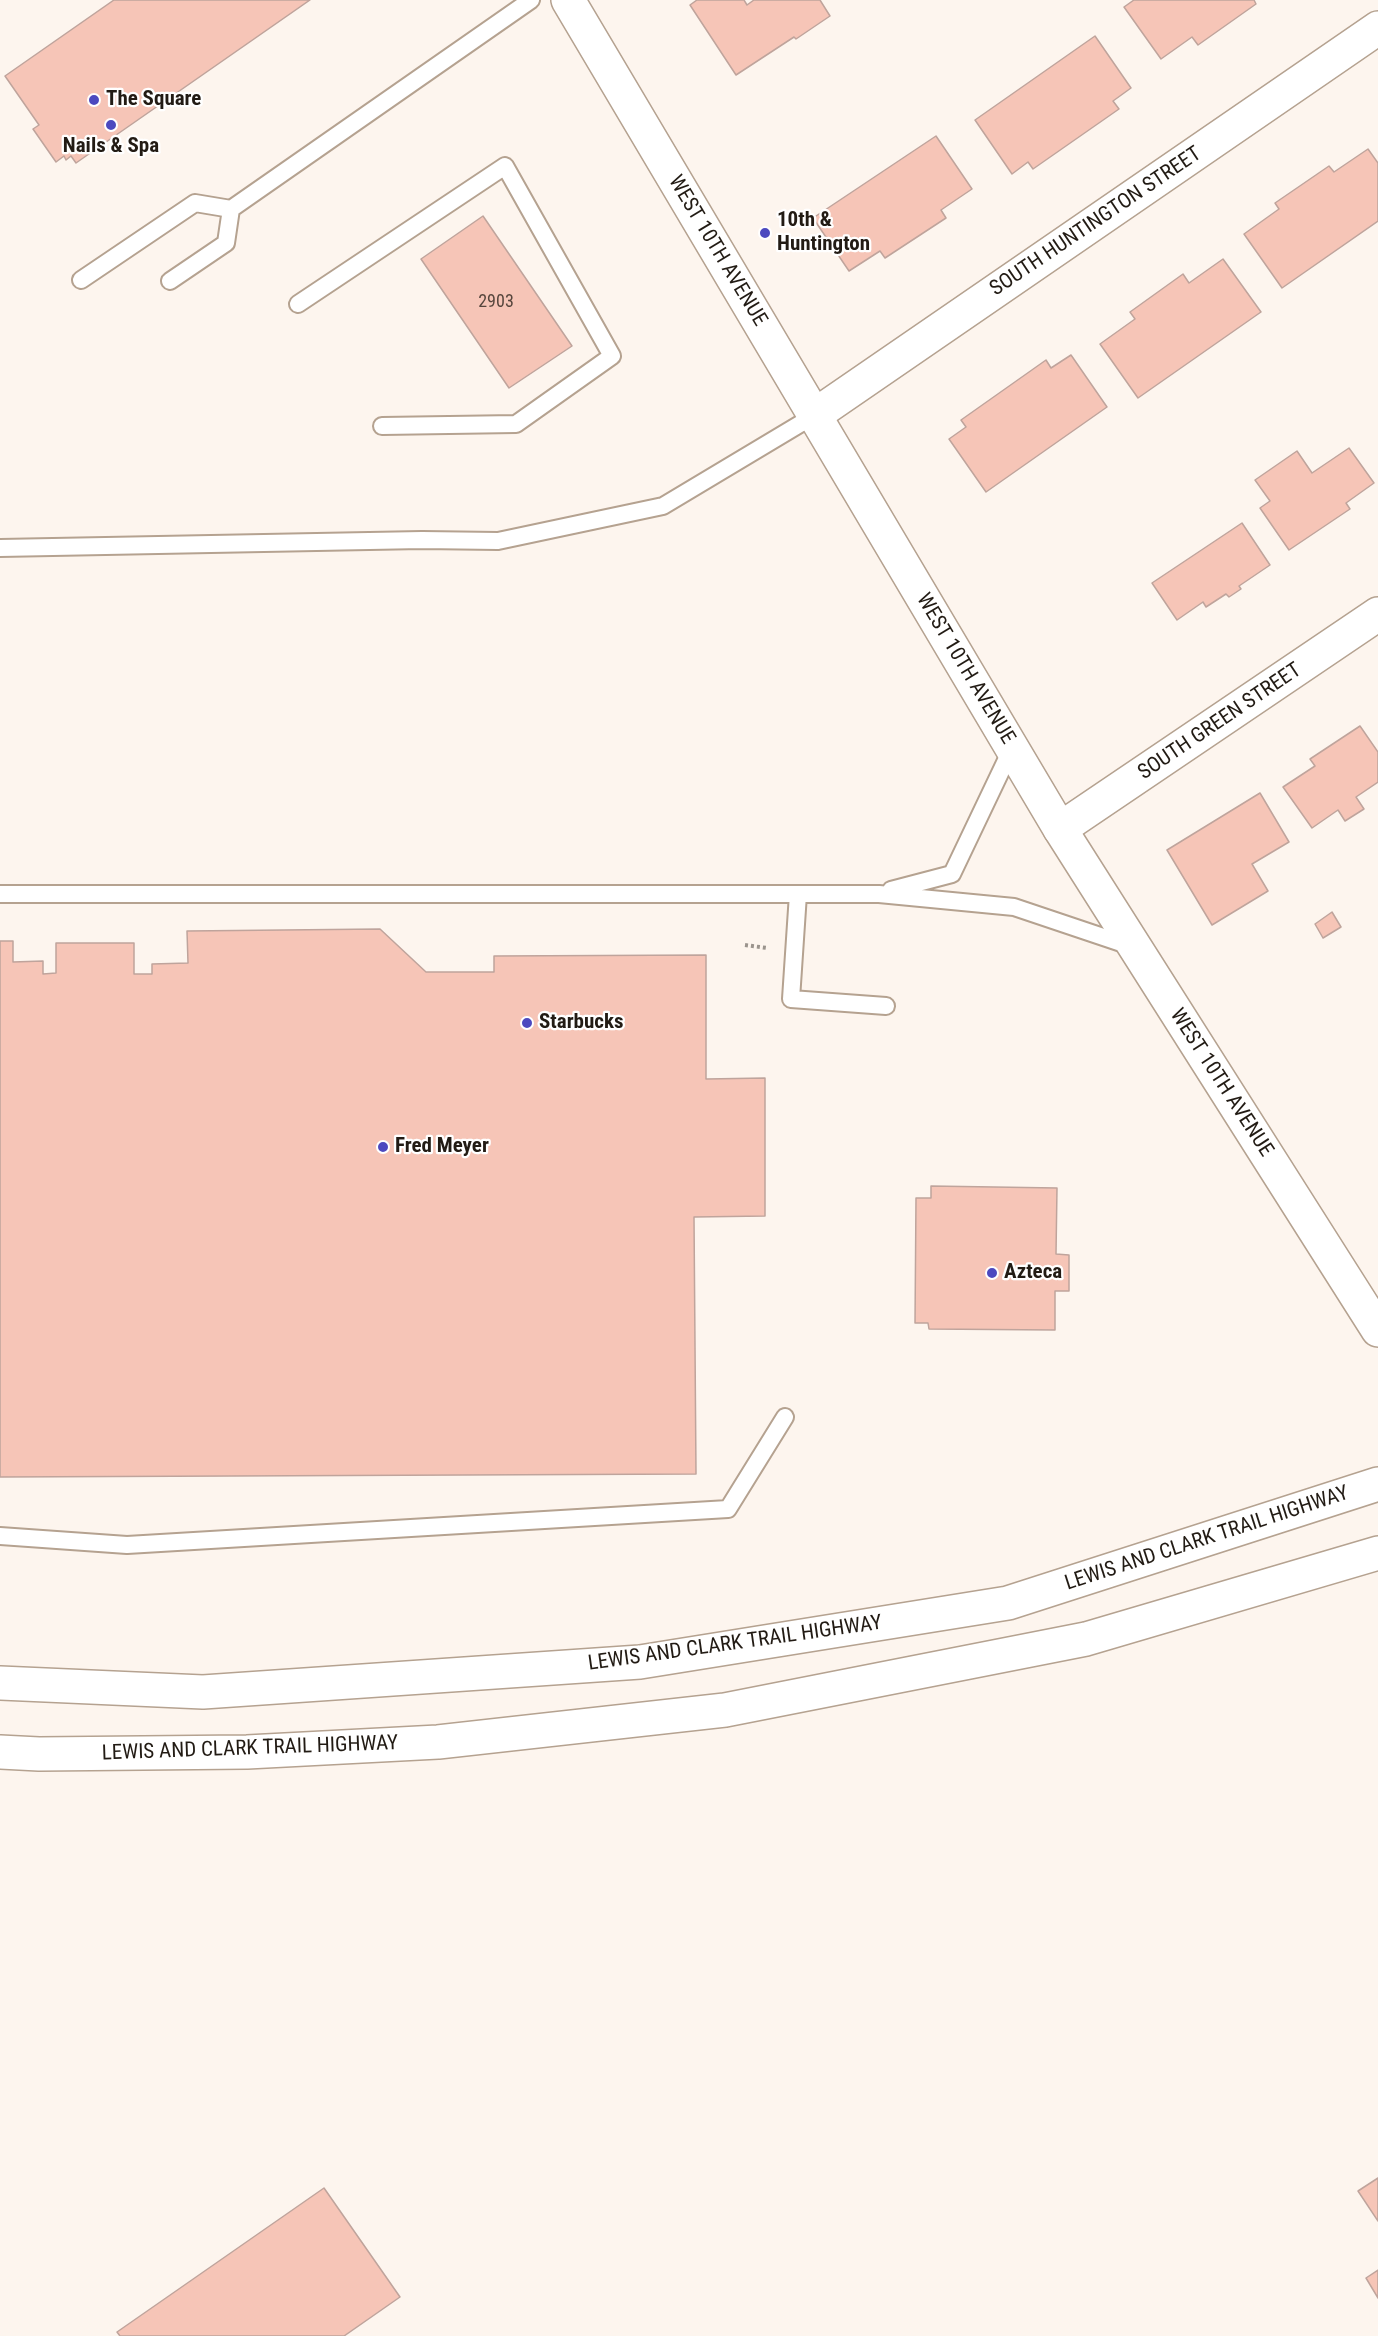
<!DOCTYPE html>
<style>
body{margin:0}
canvas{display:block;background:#fdf5ee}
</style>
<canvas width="1378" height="2336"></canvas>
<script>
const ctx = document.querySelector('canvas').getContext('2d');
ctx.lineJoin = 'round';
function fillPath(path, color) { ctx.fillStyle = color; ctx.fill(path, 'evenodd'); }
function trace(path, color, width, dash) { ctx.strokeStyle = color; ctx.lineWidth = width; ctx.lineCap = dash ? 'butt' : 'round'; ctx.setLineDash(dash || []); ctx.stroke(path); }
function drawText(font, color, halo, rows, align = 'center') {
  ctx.font = font + ' "Roboto Condensed",sans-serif'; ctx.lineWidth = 4.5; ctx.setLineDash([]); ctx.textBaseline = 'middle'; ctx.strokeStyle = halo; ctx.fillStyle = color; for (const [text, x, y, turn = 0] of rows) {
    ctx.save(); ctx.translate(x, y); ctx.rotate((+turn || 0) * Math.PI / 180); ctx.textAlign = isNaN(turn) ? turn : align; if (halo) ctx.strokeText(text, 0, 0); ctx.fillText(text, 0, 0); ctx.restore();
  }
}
const building = new Path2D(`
 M 114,0 L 310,0 L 76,163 L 71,156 L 66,160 L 64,156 L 56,162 L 33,129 L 39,125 L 5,76 Z
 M 697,0 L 744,0 L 747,5 L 754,0 L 820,0 L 830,16 L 796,39 L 794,37 L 736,75 L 690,5 Z
 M 1134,0 L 1254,0 L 1256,4 L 1198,45 L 1192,37 L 1161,59 L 1124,7 Z
 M 1095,36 L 1131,88 L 1113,101 L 1119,109 L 1033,169 L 1028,162 L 1012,174 L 975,120 Z
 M 936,136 L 972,189 L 941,210 L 946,218 L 885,258 L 880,251 L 849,271 L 813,218 Z
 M 1368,149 L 1378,163 L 1378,221 L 1282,288 L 1244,234 L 1279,209 L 1275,203 L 1329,166 L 1334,172 Z
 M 483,216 L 572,346 L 509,388 L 421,259 Z
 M 1223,259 L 1261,312 L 1138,398 L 1100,344 L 1135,319 L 1130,312 L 1183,274 L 1189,283 Z
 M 1071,355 L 1107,407 L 986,492 L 949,439 L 966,427 L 961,420 L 1046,360 L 1051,368 Z
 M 1349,448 L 1374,483 L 1346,503 L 1350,509 L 1289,550 L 1260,508 L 1270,501 L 1255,480 L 1297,451 L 1312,473 Z
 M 1242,523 L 1270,565 L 1239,586 L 1241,589 L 1229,597 L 1226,594 L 1206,607 L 1203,602 L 1177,620 L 1152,583 Z
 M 1360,726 L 1378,752 L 1378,782 L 1356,797 L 1364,809 L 1345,821 L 1338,810 L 1312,828 L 1283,787 L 1315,766 L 1310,759 Z
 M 1260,793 L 1289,842 L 1252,864 L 1268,891 L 1212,925 L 1167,850 Z
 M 1332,912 L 1341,927 L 1323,938 L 1315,924 Z
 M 380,929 L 426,972 L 494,972 L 494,956 L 706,955 L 706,1079 L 765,1078 L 765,1216 L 694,1217 L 696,1474 L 0,1477 L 0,941 L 13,941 L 13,962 L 43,961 L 43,974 L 56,973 L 56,943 L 134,943 L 134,974 L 152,974 L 152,964 L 188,963 L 187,931 Z
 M 931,1186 L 1057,1188 L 1056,1254 L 1069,1255 L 1069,1291 L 1055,1291 L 1055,1330 L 929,1329 L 928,1323 L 915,1323 L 916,1198 L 931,1198 Z
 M 1378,2178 L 1378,2221 L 1358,2191 Z
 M 324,2188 L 400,2297 L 344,2336 L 120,2336 L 117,2332 Z
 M 1378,2270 L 1378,2298 L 1366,2278 Z`);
const path = new Path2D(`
 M 745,945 L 767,948`);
const lane = new Path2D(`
 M 81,280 L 195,203 L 231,209 L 531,0
 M 170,281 L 226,243 L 231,209
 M 298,304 L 505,166 L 612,356 L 516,424 L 382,426
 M 0,548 L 422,540 L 498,541 L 663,506 L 815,415
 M 891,890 L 952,874 L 1012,748
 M 0,894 L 879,894 L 1014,907 L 1130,946
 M 798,894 L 791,999 L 886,1006
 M 0,1536 L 127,1545 L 728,1509 L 785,1417`);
const street = new Path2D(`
 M 815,415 L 1378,28
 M 1060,829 L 1378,614`);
const secondary = new Path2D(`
 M 568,0 L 1060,829 L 1378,1330`);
const highway = new Path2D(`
 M 0,1683 L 203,1692 L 640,1662 L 1008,1603 L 1378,1484
 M 0,1752 L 39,1754 L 247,1752 L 438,1742 L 725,1710 L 1086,1639 L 1378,1553`);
const markers = [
 [94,100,6,"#4c49bf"],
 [111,125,6,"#4c49bf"],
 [765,233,6,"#4c49bf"],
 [527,1023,6,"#4c49bf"],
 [383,1147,6,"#4c49bf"],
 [992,1273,6,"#4c49bf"]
];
const numberNames = [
 ["2903",496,302]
];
const poiNames = [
 ["The Square",106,100],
 ["Nails & Spa",111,147,"center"],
 ["10th &",777,221],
 ["Huntington",777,245],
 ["Starbucks",539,1023],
 ["Fred Meyer",395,1147],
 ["Azteca",1004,1273]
];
const streetNames = [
 ["SOUTH HUNTINGTON STREET",1096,222,-34],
 ["WEST 10TH AVENUE",717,251,59],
 ["WEST 10TH AVENUE",965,669,59],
 ["SOUTH GREEN STREET",1220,722,-34],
 ["WEST 10TH AVENUE",1221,1083,57],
 ["LEWIS AND CLARK TRAIL HIGHWAY",1207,1539,-18],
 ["LEWIS AND CLARK TRAIL HIGHWAY",735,1644,-8],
 ["LEWIS AND CLARK TRAIL HIGHWAY",250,1749,-2]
];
fillPath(building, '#f6c5b7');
trace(building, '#bfa49c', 1.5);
trace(lane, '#b5a290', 20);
trace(street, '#b5a290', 36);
trace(secondary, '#b5a290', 36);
trace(highway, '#b5a290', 36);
trace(path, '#9b948d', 4, [3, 3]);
trace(lane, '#fff', 16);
trace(street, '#fff', 33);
trace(secondary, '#fff', 33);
trace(highway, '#fff', 33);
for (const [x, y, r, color] of markers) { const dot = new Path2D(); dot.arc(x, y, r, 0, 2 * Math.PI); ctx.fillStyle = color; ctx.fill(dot); trace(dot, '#fff', 2); }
drawText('18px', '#57463d', null, numberNames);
drawText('bold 21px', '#221b14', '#fff', poiNames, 'left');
drawText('21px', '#221b14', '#fff', streetNames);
</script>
